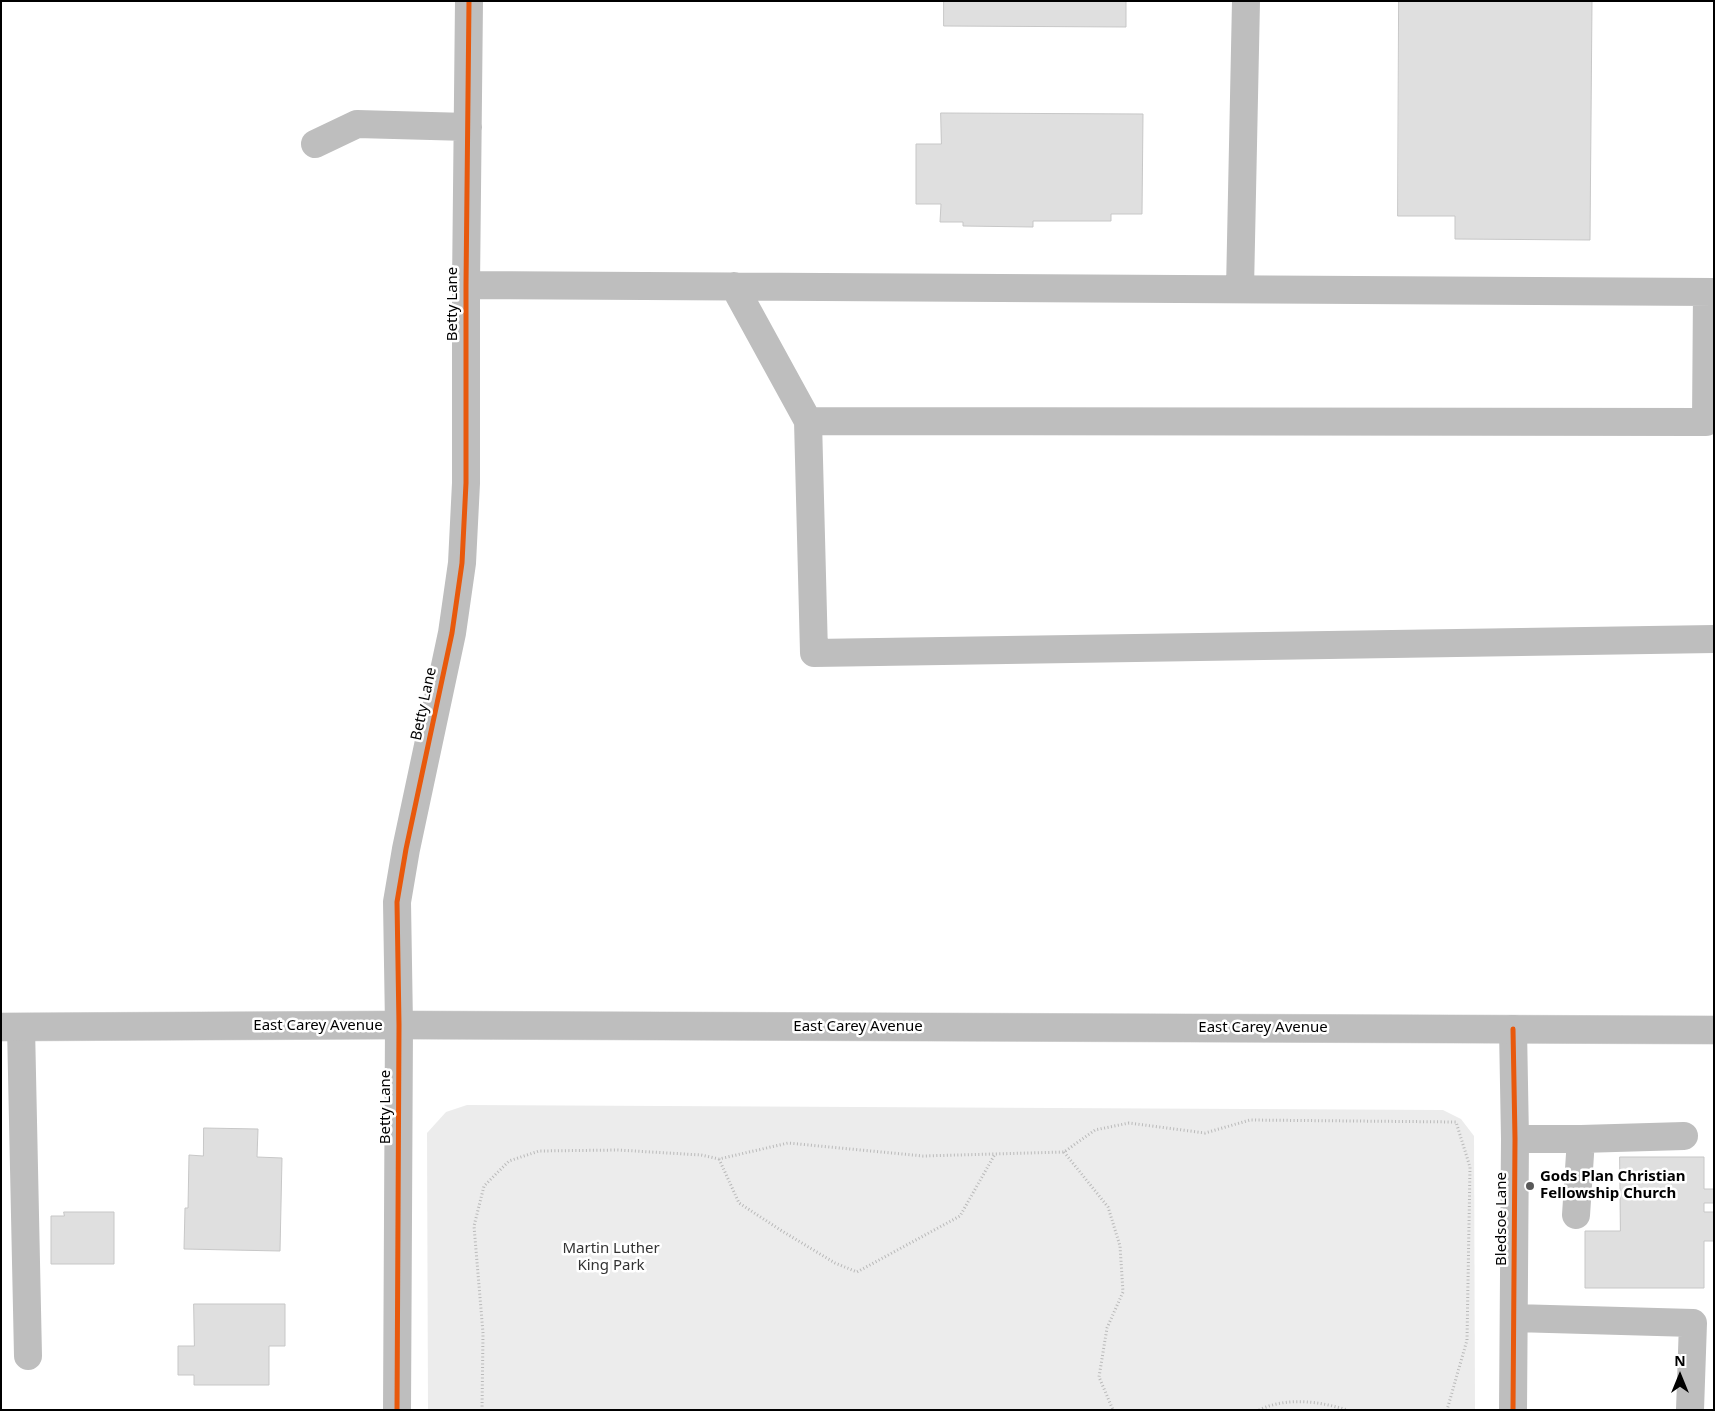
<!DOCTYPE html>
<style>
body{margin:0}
#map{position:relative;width:1715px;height:1411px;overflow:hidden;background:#fff;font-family:"Noto Sans",sans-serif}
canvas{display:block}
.frame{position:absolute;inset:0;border:2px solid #000;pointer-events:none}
.north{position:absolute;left:1655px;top:1351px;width:50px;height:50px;-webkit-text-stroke:4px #fff;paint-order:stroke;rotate:0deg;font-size:14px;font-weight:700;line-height:20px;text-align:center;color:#000}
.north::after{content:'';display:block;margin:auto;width:18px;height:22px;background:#000;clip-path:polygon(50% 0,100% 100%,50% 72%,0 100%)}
</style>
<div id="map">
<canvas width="1715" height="1411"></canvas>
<div class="frame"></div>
<div class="north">N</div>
</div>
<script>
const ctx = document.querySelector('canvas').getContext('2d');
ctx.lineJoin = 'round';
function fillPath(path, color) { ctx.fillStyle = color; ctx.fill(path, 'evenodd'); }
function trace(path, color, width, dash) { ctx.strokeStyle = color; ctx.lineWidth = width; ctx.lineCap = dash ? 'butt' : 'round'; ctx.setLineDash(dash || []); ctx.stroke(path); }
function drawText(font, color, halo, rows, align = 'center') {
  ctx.font = font + ' "Noto Sans",sans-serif'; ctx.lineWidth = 5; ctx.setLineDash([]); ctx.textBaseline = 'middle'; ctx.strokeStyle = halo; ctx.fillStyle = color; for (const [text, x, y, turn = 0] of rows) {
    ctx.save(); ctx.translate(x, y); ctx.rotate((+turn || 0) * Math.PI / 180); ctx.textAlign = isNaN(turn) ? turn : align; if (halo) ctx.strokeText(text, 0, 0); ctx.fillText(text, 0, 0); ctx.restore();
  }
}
const green = new Path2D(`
 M 467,1105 L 1443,1110 L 1461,1119 L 1474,1136 L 1475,1410 L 428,1410 L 427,1133 L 446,1112 Z`);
const building = new Path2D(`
 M 944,1 L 1126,1 L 1126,27 L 944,26 Z
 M 1399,1 L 1592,1 L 1590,240 L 1455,239 L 1455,216 L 1398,216 Z
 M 941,113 L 1143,114 L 1142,214 L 1111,214 L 1111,221 L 1033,221 L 1033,227 L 963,226 L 963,222 L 940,222 L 941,204 L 916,204 L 916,144 L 941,144 Z
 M 204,1128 L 258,1129 L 257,1157 L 282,1158 L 280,1251 L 184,1249 L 185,1208 L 188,1208 L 189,1155 L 203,1156 Z
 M 1620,1157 L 1704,1157 L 1704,1189 L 1714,1189 L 1714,1203 L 1704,1203 L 1704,1212 L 1714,1212 L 1714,1241 L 1704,1241 L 1704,1288 L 1585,1288 L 1585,1231 L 1620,1231 Z
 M 64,1212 L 114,1212 L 114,1264 L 51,1264 L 51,1216 L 64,1216 Z
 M 194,1304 L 285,1304 L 285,1346 L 269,1346 L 269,1385 L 194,1385 L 194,1375 L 178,1375 L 178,1346 L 194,1346 Z`);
const path = new Path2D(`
 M 1064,1152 L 1108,1207 L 1120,1246 L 1123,1292 L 1107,1328 L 1099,1377 L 1113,1410
 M 719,1159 L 739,1203 L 782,1231 L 835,1263 L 857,1272 L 960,1216 L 995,1154
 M 482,1410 L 483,1333 L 474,1226 L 484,1186 L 509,1161 L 539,1151 L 618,1150 L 701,1155 L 719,1159 L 788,1143 L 923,1156 L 1064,1152 L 1095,1130 L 1129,1123 L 1205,1133 L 1250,1120 L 1456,1122 L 1470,1167 L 1467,1340 L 1447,1410
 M 1259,1410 C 1286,1397 1319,1401 1347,1410`);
const minor = new Path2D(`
 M 315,144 L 357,124 L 468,127
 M 466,285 L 1714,292
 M 734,286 L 808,421 L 1706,422 L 1707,292
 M 1240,289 L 1246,1
 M 808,421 L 814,653 L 1714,639
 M 21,1027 L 28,1356
 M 1513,1029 L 1515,1139 L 1513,1410
 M 1515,1139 L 1581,1139 L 1576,1215
 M 1581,1139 L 1684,1136
 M 1514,1318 L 1693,1323 L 1690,1410
 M 397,1410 L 399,1025 L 397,902 L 406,849 L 452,633 L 462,563 L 466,483 L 466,285 L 469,1`);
const major = new Path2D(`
 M 1,1027 L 399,1025 L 1714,1030`);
const cycleway = new Path2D(`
 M 1513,1029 L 1515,1139 L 1513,1410
 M 397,1410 L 399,1025 L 397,902 L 406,849 L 452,633 L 462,563 L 466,483 L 466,285 L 469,1`);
const markers = [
 [1530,1186,5,"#595959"]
];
const streetNames = [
 ["Betty Lane",453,304,-90],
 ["Betty Lane",424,704,-78],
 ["East Carey Avenue",318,1026],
 ["East Carey Avenue",858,1027],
 ["East Carey Avenue",1263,1028],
 ["Betty Lane",386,1107,-90],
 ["Bledsoe Lane",1502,1219,-90]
];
const poiNames = [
 ["Gods Plan Christian",1540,1177],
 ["Fellowship Church",1540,1194]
];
const parkNames = [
 ["Martin Luther",611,1249],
 ["King Park",611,1266]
];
fillPath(green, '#ececec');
fillPath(building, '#dfdfdf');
trace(building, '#c7c7c7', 1);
trace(major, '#dbdbdb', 29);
trace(path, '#b9b9b9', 3, [1, 2.5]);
trace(minor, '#bebebe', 28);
trace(major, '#bebebe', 28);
trace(cycleway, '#e8590c', 5);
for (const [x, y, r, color] of markers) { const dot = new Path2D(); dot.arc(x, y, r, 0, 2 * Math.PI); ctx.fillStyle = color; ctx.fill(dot); trace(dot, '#fff', 2); }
drawText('15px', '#000', '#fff', streetNames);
drawText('bold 15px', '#000', '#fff', poiNames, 'left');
drawText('15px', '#333', '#fff', parkNames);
</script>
